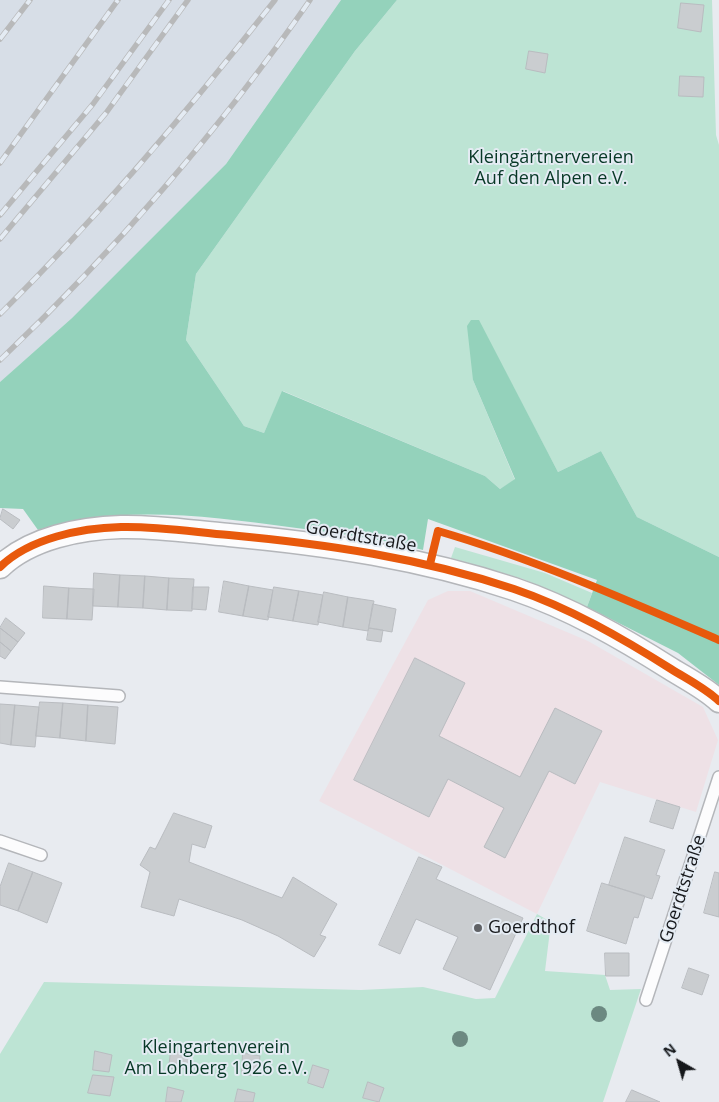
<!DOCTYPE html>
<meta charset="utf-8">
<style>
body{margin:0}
#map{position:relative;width:719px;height:1102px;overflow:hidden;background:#e8ebf0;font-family:"Open Sans",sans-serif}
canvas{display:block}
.north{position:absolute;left:654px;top:1037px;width:50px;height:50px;-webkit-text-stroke:4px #e4ebf3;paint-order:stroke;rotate:322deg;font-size:14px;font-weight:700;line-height:20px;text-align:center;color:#16181b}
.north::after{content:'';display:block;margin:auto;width:18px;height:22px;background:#16181b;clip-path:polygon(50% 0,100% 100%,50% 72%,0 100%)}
</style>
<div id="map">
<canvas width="719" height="1102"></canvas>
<div class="north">N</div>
</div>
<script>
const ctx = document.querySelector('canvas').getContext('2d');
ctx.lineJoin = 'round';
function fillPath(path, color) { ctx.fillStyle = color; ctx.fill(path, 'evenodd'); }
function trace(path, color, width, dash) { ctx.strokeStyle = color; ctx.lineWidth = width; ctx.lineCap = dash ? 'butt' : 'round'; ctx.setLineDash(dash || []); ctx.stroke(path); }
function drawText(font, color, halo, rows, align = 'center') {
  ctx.font = font + ' "Open Sans",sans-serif'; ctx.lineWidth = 4; ctx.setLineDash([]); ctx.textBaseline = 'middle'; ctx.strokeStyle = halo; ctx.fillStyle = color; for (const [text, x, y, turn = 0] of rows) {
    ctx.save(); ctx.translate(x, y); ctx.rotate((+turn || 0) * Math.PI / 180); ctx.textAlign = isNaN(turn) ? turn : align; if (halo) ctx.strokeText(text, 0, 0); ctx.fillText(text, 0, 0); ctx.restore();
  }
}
const commercial = new Path2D(`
 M 448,591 L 470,591 L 588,641 L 703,707 L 718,740 L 696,812 L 600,782 L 537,914 L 319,801 L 428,600 Z`);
const built = new Path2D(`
 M 0,0 L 341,0 L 226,164 L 72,318 L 0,382 Z`);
const green = new Path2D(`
 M 397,0 L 712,0 L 716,135 L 719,145 L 719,557 L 637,517 L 601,451 L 558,472 L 478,320 L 473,380 L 515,480 L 500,489 L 485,476 L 283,391 L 264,433 L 244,426 L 186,340 L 196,274 L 355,51 Z
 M 455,547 L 545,573 L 592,593 L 587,607 L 523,579 L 451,558 Z
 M 537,914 L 551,922 L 545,971 L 605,975 L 610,990 L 641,989 L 603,1102 L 0,1102 L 0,1054 L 44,982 L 361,990 L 423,987 L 476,999 L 495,998 Z`);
const forest = new Path2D(`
 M 341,0 L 397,0 L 355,51 L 196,274 L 186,340 L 244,426 L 264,433 L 282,391 L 485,476 L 500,489 L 515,479 L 473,380 L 467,326 L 471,320 L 479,320 L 558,472 L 601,451 L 637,517 L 719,557 L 719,685 L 678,653 L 587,607 L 597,580 L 428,519 L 423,550 C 379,538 335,533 289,527 C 209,516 116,504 38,530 L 23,509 L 0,508 L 0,382 L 72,318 L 226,164 Z`);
const building = new Path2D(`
 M 681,3 L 704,5 L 701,32 L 678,28 Z
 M 529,51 L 548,54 L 545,73 L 526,69 Z
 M 680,76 L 704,77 L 703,97 L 679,96 Z
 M 3,509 L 20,520 L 13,529 L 0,519 Z
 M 94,573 L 120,575 L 118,607 L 93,606 Z
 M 120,575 L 145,576 L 143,608 L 118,607 Z
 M 145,576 L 169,578 L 167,610 L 143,608 Z
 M 169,578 L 194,579 L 192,611 L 167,610 Z
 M 224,581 L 249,586 L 243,616 L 219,612 Z
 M 44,586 L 69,588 L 67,619 L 43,618 Z
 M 249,586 L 273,590 L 268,620 L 243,616 Z
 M 193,587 L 209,587 L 206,610 L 192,609 Z
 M 274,587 L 299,591 L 293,621 L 268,617 Z
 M 69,588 L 94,589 L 92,620 L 67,619 Z
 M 299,591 L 323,595 L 318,625 L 293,621 Z
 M 324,592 L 348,597 L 343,627 L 318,622 Z
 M 348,597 L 374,601 L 368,631 L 343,627 Z
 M 373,604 L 396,609 L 392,632 L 369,628 Z
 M 6,618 L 25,633 L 18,642 L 0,628 Z
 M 0,628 L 18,642 L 11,651 L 0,642 Z
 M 369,628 L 383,630 L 381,642 L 367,640 Z
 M 0,642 L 11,651 L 5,659 L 0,656 Z
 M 415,658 L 465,683 L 439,736 L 520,777 L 555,708 L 602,731 L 575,784 L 549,771 L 505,858 L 484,847 L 504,808 L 448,779 L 429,817 L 354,780 Z
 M 40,702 L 63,703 L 60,738 L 36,736 Z
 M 63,703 L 88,705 L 86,741 L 60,738 Z
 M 0,704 L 15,705 L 11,745 L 0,743 Z
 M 15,705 L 39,707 L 35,747 L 11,745 Z
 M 88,705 L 118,707 L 115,744 L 86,741 Z
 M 657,800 L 680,807 L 673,829 L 650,822 Z
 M 174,813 L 212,826 L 205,848 L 192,844 L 189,862 L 282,898 L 293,877 L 337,904 L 320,935 L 326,937 L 314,957 L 278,936 L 242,920 L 179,899 L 174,916 L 141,907 L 150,872 L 140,865 L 150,847 L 155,849 Z
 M 625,837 L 665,850 L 656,875 L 660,876 L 652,899 L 609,885 Z
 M 419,857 L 442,867 L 436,879 L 523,918 L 490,990 L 443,969 L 458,937 L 416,919 L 400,954 L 379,945 Z
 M 9,863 L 33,872 L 18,911 L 0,905 L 0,887 Z
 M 33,872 L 62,883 L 47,923 L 18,911 Z
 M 715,872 L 719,873 L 719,917 L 704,913 Z
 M 602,883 L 645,896 L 638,918 L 634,917 L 626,944 L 587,931 Z
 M 605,953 L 629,953 L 629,976 L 606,976 Z
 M 689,968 L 709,975 L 702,995 L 682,988 Z
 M 95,1051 L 112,1055 L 109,1072 L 93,1070 Z
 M 171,1051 L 190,1054 L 188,1069 L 169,1068 Z
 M 243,1053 L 260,1056 L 258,1076 L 242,1074 Z
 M 313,1065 L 329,1070 L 323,1088 L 308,1083 Z
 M 93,1075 L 114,1077 L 110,1096 L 88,1093 Z
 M 368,1082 L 384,1088 L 379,1102 L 363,1098 Z
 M 168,1087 L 184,1091 L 181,1102 L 166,1102 Z
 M 238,1089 L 255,1093 L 253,1102 L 235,1102 Z
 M 632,1090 L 660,1102 L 626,1102 Z`);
const lane = new Path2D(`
 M 0,687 L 119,696
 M 0,841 L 41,855
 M 646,1000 L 719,777`);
const street = new Path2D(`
 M 0,567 C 30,538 81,528 121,527 C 156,526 194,532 229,535 C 326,544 421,558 514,589 C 570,608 622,638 671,669 C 687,679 705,688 719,701`);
const rail = new Path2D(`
 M 0,39 L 30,0
 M 0,163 L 118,0
 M 0,215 L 93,104 L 169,0
 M 0,239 L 106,113 L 188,0
 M 0,314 C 100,215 189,110 275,0
 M 0,360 C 111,255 223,126 310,0`);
const cycleway = new Path2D(`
 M 430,564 L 438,531 C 534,559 627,600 719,640
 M 0,567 C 30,538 81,528 121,527 C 156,526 194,532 229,535 C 326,544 421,558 514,589 C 570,608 622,638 671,669 C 687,679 705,688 719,701`);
const trees = [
 [599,1014],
 [460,1039]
];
const markers = [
 [478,928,5,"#606266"]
];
const parkNames = [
 ["Kleingärtnervereien",551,158],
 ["Auf den Alpen e.V.",551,179],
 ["Kleingartenverein",216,1048],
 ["Am Lohberg 1926 e.V.",216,1069]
];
const streetNames = [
 ["Goerdtstraße",361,537,10],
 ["Goerdtstraße",683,889,-72]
];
const poiNames = [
 ["Goerdthof",488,928]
];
fillPath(commercial, '#eee1e6');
fillPath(built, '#d7dee7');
fillPath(green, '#bde4d4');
fillPath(forest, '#94d2bb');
fillPath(building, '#cacdd0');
trace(building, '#b9bcc0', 1);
trace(lane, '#b4b6ba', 14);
trace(street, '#b4b6ba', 25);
trace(lane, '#fcfcfd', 11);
trace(street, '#fcfcfd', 22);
trace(rail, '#b8b9ba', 5.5);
trace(rail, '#e4ebf3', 4, [11]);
trace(cycleway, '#e8590c', 8);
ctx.fillStyle = '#6c8981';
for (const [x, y] of trees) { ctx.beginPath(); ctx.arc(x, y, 8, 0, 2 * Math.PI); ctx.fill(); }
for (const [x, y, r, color] of markers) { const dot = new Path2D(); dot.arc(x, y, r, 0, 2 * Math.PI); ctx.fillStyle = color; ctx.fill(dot); trace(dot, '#e4ebf3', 2); }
drawText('18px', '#073826', '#e4ebf3', parkNames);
drawText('18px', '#16181b', '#e4ebf3', streetNames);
drawText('18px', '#16181b', '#e4ebf3', poiNames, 'left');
</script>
